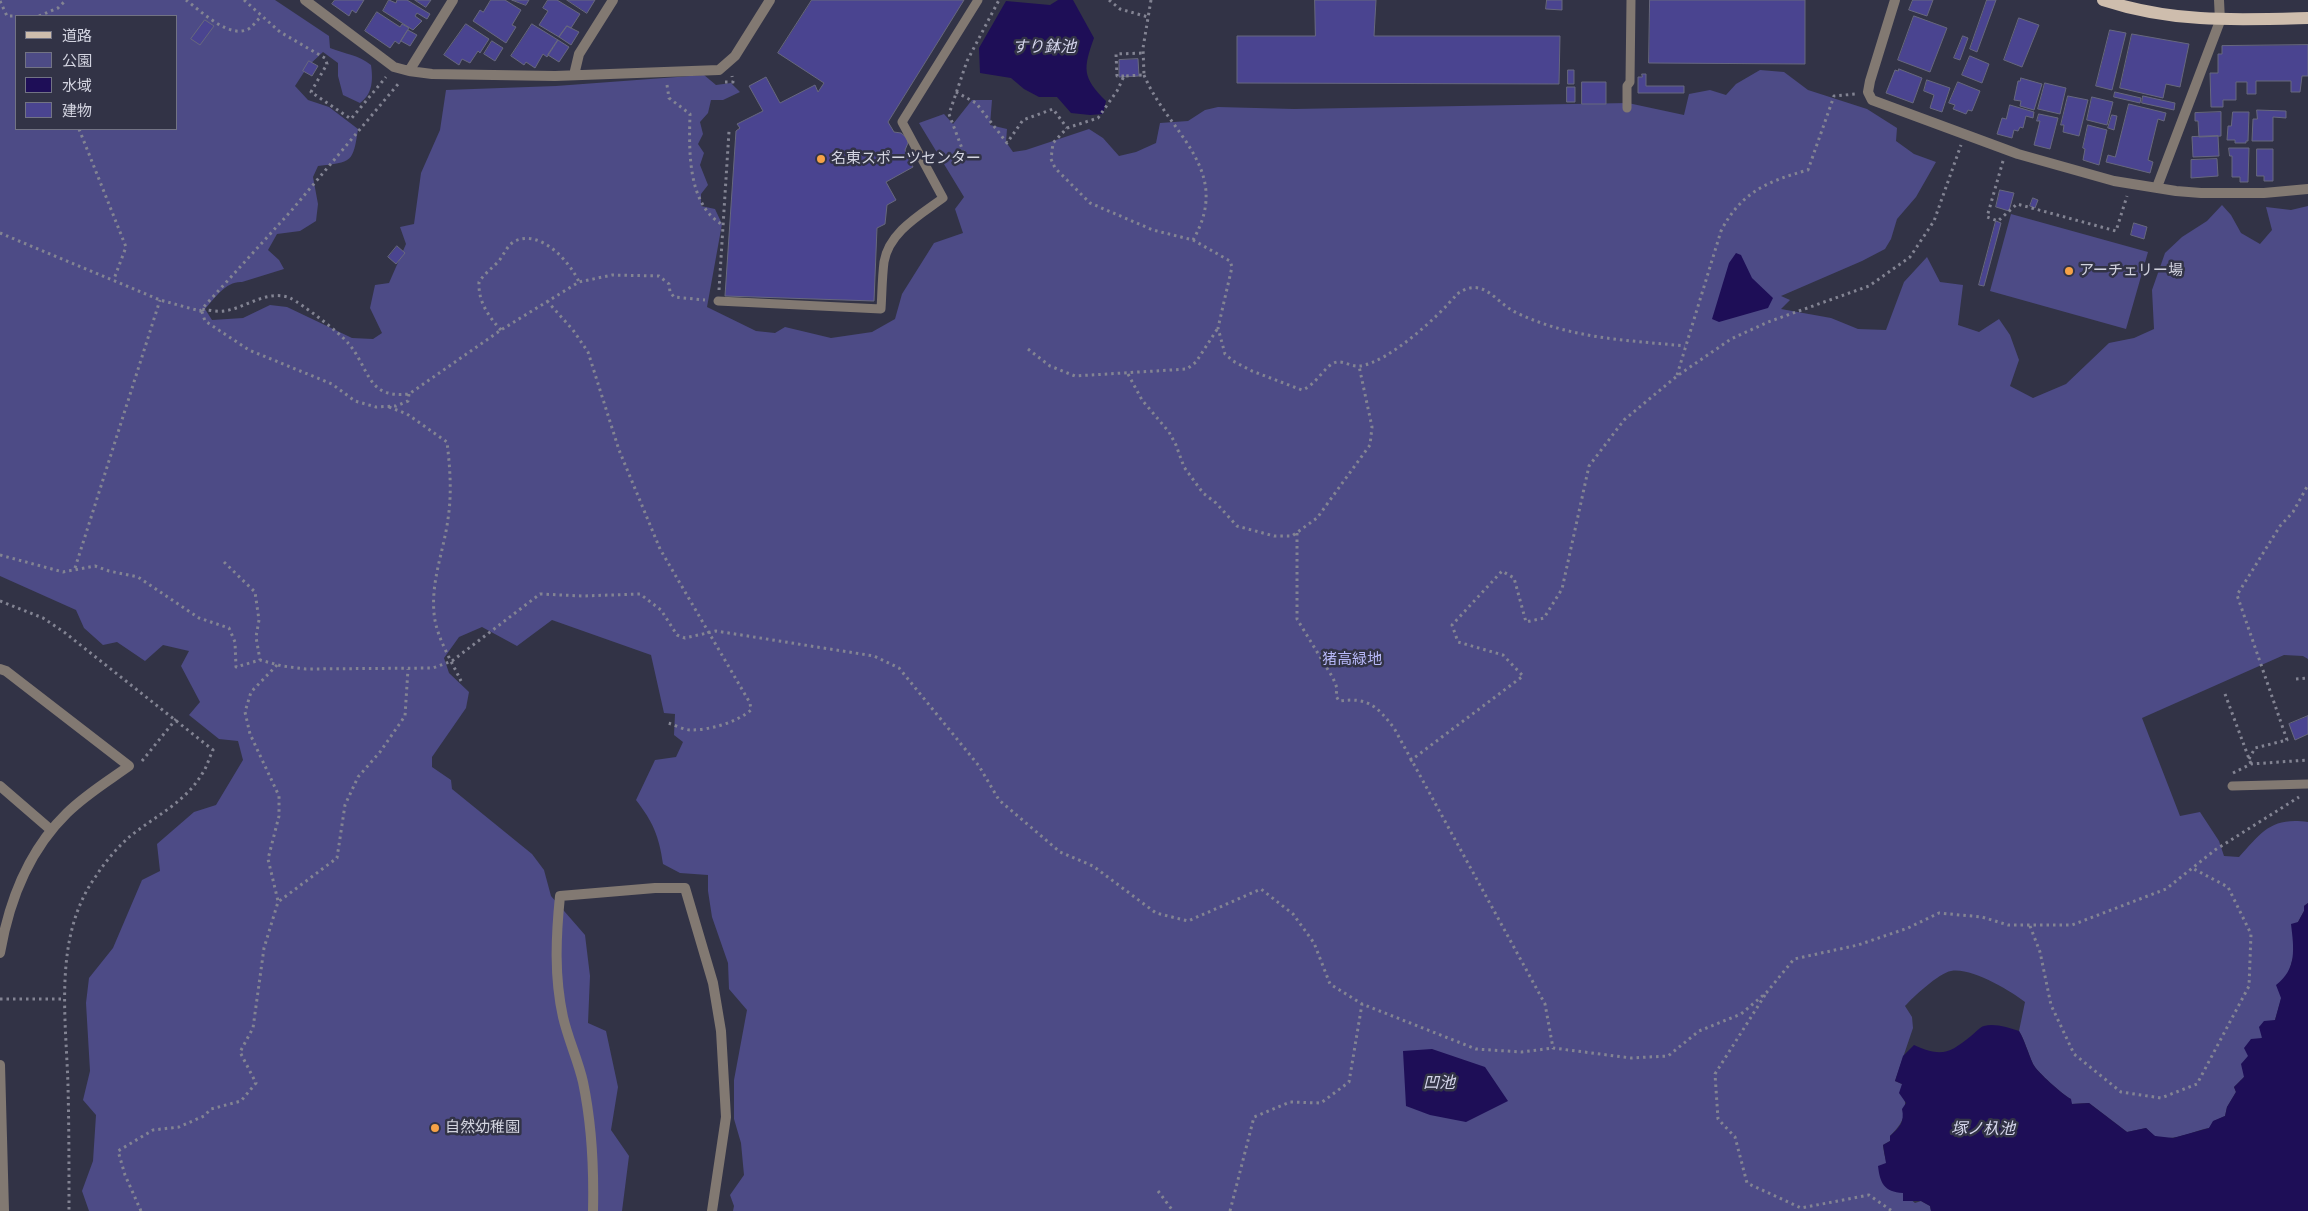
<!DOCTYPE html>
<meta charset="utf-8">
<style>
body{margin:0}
#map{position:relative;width:2308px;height:1211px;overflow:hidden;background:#323346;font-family:"Varela Round","Noto Sans JP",sans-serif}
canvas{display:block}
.legend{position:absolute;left:15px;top:15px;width:162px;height:115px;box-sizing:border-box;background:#323346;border:1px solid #727384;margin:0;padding:6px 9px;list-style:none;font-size:15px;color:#d3d4e0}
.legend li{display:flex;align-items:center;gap:10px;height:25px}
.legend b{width:25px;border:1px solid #727384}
</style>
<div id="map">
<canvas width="2308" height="1211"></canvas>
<ul class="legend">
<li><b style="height:6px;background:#cebdad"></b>道路</li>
<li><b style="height:14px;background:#4d4b86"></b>公園</li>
<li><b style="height:14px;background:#1e0e57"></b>水域</li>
<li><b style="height:14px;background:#4a4490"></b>建物</li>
</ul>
</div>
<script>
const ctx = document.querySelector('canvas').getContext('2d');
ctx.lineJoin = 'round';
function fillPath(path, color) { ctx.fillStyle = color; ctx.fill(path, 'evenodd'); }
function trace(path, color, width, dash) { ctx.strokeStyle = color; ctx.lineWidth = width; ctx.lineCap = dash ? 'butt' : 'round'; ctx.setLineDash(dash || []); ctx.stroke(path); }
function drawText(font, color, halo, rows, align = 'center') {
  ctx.font = font + ' "Varela Round","Noto Sans JP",sans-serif'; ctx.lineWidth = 5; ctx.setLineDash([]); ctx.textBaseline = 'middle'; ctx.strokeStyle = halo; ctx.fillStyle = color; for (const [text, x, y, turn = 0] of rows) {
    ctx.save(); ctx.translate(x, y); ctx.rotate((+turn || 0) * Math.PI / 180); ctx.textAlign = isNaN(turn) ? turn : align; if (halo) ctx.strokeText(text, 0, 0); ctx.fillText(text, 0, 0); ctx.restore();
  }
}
const green = new Path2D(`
 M 0,0 L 275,0 L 329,36 L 330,48 C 345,54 359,55 371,65 C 373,79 373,94 360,103 L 343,95 L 338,76 L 338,63 L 323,52 L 308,66 L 295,86 L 308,100 L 329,107 L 358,129 C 353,163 352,162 318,166 L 313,177 L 318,204 L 316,221 L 300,231 L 277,234 L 268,250 L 279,260 L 284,269 L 242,282 C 226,281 215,298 205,309 L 212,320 L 243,318 L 270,305 L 287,307 L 352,338 L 373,339 L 382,333 L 370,308 L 375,285 L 389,283 L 406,244 L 400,227 L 414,224 L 421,173 L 440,130 L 446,90 L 556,86 L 704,75 L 716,85 L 731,83 L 740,92 L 723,100 L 711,100 L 708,113 L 700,122 L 703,134 L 698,144 L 704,153 L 700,165 L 708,185 L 701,194 L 701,206 L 715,209 L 722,224 L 707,307 L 756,331 L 775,333 L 785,327 L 831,338 L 872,332 L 895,319 L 902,294 L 934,243 L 963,233 L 955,209 L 964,197 L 919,123 L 944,114 L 953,124 L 972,100 L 992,100 L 990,125 L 1007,129 L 1006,142 L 1013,152 L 1026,150 L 1089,129 L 1103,138 L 1119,156 L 1136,152 L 1156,143 L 1160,123 L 1188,121 L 1205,110 L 1218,107 L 1294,109 L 1628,103 L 1684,115 L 1689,94 L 1710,90 L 1726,95 L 1736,84 L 1760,70 L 1784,72 L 1808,90 L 1867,109 L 1897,128 L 1896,141 L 1914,154 L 1936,162 L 1916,197 L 1897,219 L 1891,239 L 1885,249 L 1862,261 L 1781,296 L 1790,300 L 1781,309 L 1831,318 L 1858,329 L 1886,330 L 1904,282 L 1927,257 L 1940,282 L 1963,285 L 1958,325 L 1979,332 L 1999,319 L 2010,335 L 2019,360 L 2010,386 L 2033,398 L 2066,384 L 2109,343 L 2134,338 L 2154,329 L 2152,290 L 2165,253 L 2182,237 L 2207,221 L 2222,205 L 2231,215 L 2241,233 L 2260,244 L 2272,230 L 2266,207 L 2291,210 L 2308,206 L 2308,659 L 2303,656 L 2284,655 L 2142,718 L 2180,816 L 2200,812 L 2219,841 L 2224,856 L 2239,857 C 2262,832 2271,817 2308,822 L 2308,903 L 2304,906 L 2304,911 L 2298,922 L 2293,942 L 2294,954 L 2275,1020 L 2248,1056 L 2244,1077 L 2234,1087 L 2236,1092 L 2227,1107 L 2225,1116 L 2214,1121 L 2209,1128 C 2193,1131 2171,1143 2155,1136 C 2152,1135 2149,1130 2146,1128 L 2127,1132 L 2089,1103 L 2071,1104 L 2071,1099 C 2062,1094 2038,1073 2033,1064 C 2028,1053 2025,1041 2019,1031 L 2025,1002 C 2011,991 1971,967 1951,971 C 1939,973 1913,997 1905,1006 L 1912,1017 L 1913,1028 L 1895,1081 L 1902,1084 C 1907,1107 1908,1119 1890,1136 L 1890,1141 L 1883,1145 C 1885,1167 1897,1189 1915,1203 L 1921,1201 L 1930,1206 L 1931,1211 L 733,1211 L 734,1206 L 730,1195 L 744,1175 L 741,1143 L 734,1119 L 734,1080 L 747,1010 L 729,989 L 728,963 L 712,917 L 708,891 L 708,875 L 680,873 L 663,864 C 659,836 653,822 636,800 L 655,760 L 676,757 L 683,742 L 674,735 L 675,714 L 664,713 L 651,655 L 552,620 L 517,646 L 482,627 L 459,637 L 444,658 L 449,673 L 469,692 L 466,708 L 432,757 L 432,767 L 451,780 L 452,789 L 532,854 L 544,870 L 551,896 L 585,935 L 590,976 L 588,1023 L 606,1031 L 618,1087 L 611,1130 L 629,1156 L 622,1211 L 89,1211 L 82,1191 L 93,1161 L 96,1115 L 83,1100 L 90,1071 L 86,1003 L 89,978 L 113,948 L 142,880 L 160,871 L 157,844 L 194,812 L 216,805 L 243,760 L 238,741 L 219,739 L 189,715 L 200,702 L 181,666 L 189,651 L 163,645 L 145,661 L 117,642 L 103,645 L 84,628 L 76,610 L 0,576 ZM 16,16 L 176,16 L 176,129 L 16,129 Z
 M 2011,214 L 2148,252 L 2126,329 L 1990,291 Z`);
const water = new Path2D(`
 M 1058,0 L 1073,0 L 1094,38 C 1083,69 1082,77 1106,101 L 1103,114 L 1090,115 L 1071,113 L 1057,97 L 1039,97 L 1024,89 L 1011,78 L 980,73 L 979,48 L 1006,1 L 1050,5 Z
 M 1736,253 L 1741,255 L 1752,278 L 1773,298 L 1768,308 L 1719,322 L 1712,319 L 1729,263 Z
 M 2308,903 L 2308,1211 L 1931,1211 L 1930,1206 L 1921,1201 L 1903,1201 L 1903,1193 C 1884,1192 1880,1183 1878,1166 L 1886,1163 L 1883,1145 L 1890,1141 L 1890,1136 C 1899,1128 1905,1122 1902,1109 L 1906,1103 L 1899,1093 L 1902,1084 L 1895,1081 L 1903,1056 L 1914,1045 C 1941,1057 1949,1054 1971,1036 C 1975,1033 1980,1027 1984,1026 C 1995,1023 2009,1028 2019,1031 C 2025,1041 2028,1053 2033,1064 C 2038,1073 2062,1094 2071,1099 L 2072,1104 L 2089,1103 L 2127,1132 L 2146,1128 L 2155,1136 L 2173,1138 L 2209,1128 L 2213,1121 L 2225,1116 L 2227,1107 L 2236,1092 L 2234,1087 L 2244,1077 L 2241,1064 L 2248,1056 L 2244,1048 L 2251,1039 L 2262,1038 L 2259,1027 L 2264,1021 L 2275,1020 L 2281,998 L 2276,985 C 2297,969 2294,949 2291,924 L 2298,922 L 2304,911 L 2304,906 Z
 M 1432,1049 L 1485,1067 L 1508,1101 L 1466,1122 L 1430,1115 L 1406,1106 L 1403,1051 Z`);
const building = new Path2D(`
 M 335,0 L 364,0 L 356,13 L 352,10 L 349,16 L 332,4 Z
 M 389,0 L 396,3 L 397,0 L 407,0 L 430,14 L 427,19 L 417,13 L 415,16 L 422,21 L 413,30 L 383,11 Z
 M 415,0 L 431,0 L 426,7 Z
 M 491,0 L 505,0 L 521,10 L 512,25 L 516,27 L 506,43 L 473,21 L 480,10 L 483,12 Z
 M 512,0 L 529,0 L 526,5 Z
 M 548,0 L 557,0 L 580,14 L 571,28 L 567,26 L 559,37 L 539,25 L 548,11 L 543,8 Z
 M 567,0 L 595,0 L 587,13 Z
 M 812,0 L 964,0 L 888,122 L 894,132 L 901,133 L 907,138 L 908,143 L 905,150 L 913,167 L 886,182 L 896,200 L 887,205 L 885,224 L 877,228 L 874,301 L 725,296 L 736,131 L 740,128 L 737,124 L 763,111 L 749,86 L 766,77 L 780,103 L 815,85 L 818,92 L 824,83 L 778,53 Z
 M 1315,0 L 1376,0 L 1374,36 L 1560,36 L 1559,84 L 1237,83 L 1237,36 L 1315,36 Z
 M 1547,0 L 1562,0 L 1562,10 L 1546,9 Z
 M 1650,0 L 1805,0 L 1805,64 L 1649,63 Z
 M 1913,0 L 1933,0 L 1927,16 L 1909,10 Z
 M 1987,0 L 1996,0 L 1977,52 L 1970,49 Z
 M 377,12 L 400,27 L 402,24 L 409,28 L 399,44 L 395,41 L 390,48 L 365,31 Z
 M 1914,16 L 1947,28 L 1930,72 L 1898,60 Z
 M 2019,18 L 2039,25 L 2022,67 L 2004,60 Z
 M 205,20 L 214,26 L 200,45 L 191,39 Z
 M 466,24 L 489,39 L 480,53 L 478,51 L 470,63 L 462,59 L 459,65 L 444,55 Z
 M 532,24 L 558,40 L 547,57 L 543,54 L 535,68 L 526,62 L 524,65 L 511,56 Z
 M 567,26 L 579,32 L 571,45 L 559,37 Z
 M 408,30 L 417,35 L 410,46 L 401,41 Z
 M 2110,30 L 2126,33 L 2112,90 L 2096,86 Z
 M 2132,34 L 2189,44 L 2180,87 L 2166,84 L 2163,98 L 2120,88 Z
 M 1963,36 L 1968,38 L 1960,60 L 1954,58 Z
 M 558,40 L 569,47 L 559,62 L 548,55 Z
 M 492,41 L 503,48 L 495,61 L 484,54 Z
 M 2308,45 L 2308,76 L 2302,76 L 2300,92 L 2291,92 L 2291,81 L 2256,81 L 2256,94 L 2247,94 L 2247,82 L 2236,82 L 2236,100 L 2223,100 L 2223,107 L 2211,107 L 2210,73 L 2218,73 L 2218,54 L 2222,54 L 2222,46 Z
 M 1970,56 L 1989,64 L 1982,83 L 1962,75 Z
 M 1138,59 L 1139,76 L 1119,77 L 1119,60 Z
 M 309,61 L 318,66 L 312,76 L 303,71 Z
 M 1899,69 L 1922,78 L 1913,103 L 1886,93 L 1895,70 L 1898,71 Z
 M 1568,70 L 1574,70 L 1574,84 L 1568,84 Z
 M 1642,74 L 1646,74 L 1646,86 L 1684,86 L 1684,93 L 1638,93 L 1638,77 L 1642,77 Z
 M 2021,78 L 2042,84 L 2034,110 L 2020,106 L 2021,101 L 2014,100 L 2018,81 L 2020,81 Z
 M 1927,80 L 1950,88 L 1942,112 L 1930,108 L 1934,95 L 1924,91 Z
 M 1582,82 L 1606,82 L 1606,104 L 1582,104 Z
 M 1958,82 L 1980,91 L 1972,111 L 1968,110 L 1966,114 L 1953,109 L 1955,105 L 1949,103 Z
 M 2045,83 L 2066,88 L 2060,114 L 2038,109 Z
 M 1567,87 L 1575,87 L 1575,102 L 1567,102 Z
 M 2115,92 L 2141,98 L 2140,103 L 2114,97 Z
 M 2068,96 L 2088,100 L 2079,136 L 2063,132 L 2064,125 L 2061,125 Z
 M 2143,96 L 2175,103 L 2174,110 L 2142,103 Z
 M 2092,97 L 2113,102 L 2107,125 L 2087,120 Z
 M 2129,104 L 2166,113 L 2164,121 L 2158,119 L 2148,160 L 2153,162 L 2150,173 L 2106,162 L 2108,155 L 2115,157 Z
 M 2010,105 L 2034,112 L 2033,118 L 2026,116 L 2023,128 L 2020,127 L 2018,131 L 2014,130 L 2012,138 L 1997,134 L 2002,118 L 2006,119 Z
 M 2257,110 L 2286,111 L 2286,118 L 2273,117 L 2273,141 L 2252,141 L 2253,119 L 2257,119 Z
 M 2221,112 L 2221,136 L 2199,137 L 2198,121 L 2195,121 L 2195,113 Z
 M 2233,112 L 2249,112 L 2248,141 L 2246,141 L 2246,143 L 2235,143 L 2235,140 L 2227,140 L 2228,126 L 2231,126 Z
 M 2039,114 L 2058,118 L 2050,149 L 2034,145 L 2040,121 L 2037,121 Z
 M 2112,115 L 2117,116 L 2114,130 L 2108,128 Z
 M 2088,125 L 2107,130 L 2099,165 L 2083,160 L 2085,149 L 2083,148 Z
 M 2218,136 L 2219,156 L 2193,157 L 2192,137 Z
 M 2229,148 L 2249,148 L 2248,182 L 2240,182 L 2240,177 L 2232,177 L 2232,156 L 2230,156 Z
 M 2257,149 L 2273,149 L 2273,181 L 2264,181 L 2264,176 L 2257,176 Z
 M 2217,159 L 2218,176 L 2191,178 L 2191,160 Z
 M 2000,190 L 2014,193 L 2009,211 L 1996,207 Z
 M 2033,198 L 2038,200 L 2035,208 L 2030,206 Z
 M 1996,221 L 2001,223 L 1984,286 L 1979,285 Z
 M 2134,223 L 2147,227 L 2144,239 L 2131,235 Z
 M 397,246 L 405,253 L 396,264 L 388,257 Z
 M 2308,716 L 2308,734 L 2295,740 L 2289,724 Z`);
const path = new Path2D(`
 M 186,0 C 201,11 231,41 250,28 C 254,25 257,20 261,17
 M 244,0 L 280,32 L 325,58 L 327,64 L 311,92 L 351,119 L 386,77
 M 1109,0 L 1120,9 L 1148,17
 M 1151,0 L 1143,48 L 1144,75 L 1124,76 L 1117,91 L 1098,118 L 1067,128 L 1053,143 L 1051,159 L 1055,168 L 1090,203 L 1153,230 L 1193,240 L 1230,261 L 1232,267 L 1218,328 L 1225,354 L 1233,361 L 1252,371 L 1302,390 C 1317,385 1325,364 1337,362 C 1344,361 1352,367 1360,366 C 1389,362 1439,316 1457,294 C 1484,275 1495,303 1517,313 C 1572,339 1626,340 1685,346
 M 0,1 L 7,16 L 16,16
 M 39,16 L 58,8 L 66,0
 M 1144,75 C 1168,133 1234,169 1193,240
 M 1124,76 L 1117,76 L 1116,54 L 1143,53
 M 725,82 L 733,82 L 732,76
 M 667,85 L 669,98 L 690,114 C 689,150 687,205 723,225
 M 956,92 L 976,103 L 1007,143 L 1023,120 L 1053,109 L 1067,128
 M 79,129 L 126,247 L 114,279
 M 966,159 L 949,114 L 967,61 L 999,0
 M 2003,161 L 1987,217 L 1998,221 L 2017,204 L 2116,231 L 2127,196
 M 0,233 L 160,300 L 200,311 L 291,211 L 399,83
 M 719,290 L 729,131
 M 547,301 L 573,330 L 588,352 L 619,450 L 660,549 L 750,703 L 751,710 C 737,722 711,730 691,730 C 684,730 675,725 668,723
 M 501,330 C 488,316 478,301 479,282 C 484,274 491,269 498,262 C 504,255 507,245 515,241 C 541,229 570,262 579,282
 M 1028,349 L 1050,366 L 1075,376 L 1187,369 L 1196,362 L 1218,328
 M 1128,374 L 1142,400 L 1169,432 L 1176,445 L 1184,467 L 1203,493 L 1216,503 L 1237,526 L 1274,536 L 1292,536 L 1317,518 L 1370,445 L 1372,427 L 1359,366
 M 1677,375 L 1721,231 C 1741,192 1768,181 1808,170 L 1834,96 L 1855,94
 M 409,394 L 408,401 L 396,406 L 376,407 L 355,401 L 332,384 L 249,350 L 205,321 L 201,309 C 208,310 217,312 224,311 C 246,308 267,289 290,298 C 301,303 340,333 348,343 C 370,368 366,399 409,394 L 501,330 L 579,282 L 612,275 L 659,276 L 669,284 L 670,292 L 674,297 L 705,300
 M 389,407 L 407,414 L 447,442 C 450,467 452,493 448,519 C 444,550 431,580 434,613 C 436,637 451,660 461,681
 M 1297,533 L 1297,619 L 1333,678 L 1337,688 L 1336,696 L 1339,701 C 1368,697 1377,706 1394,728 L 1545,1004 L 1553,1048 L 1631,1058 L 1668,1056 L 1699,1031 L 1741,1014 L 1767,992 L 1794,959 L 1858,945 L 1908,928 L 1939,913 L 1982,917 L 2008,925 L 2072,925 L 2166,889 L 2215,850 L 2299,797
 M 0,555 L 63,572 L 95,566 L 109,571 L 138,577 L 199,618 L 229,628 L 235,642 L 236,667 L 260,660 L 282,666 L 306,669 L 433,668 L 452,661 L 540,594 L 582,596 L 640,594 L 661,610 L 677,635 L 685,638 L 716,631 L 874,656 L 899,668 L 979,766 L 999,800 L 1060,852 L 1093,866 L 1156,913 L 1188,921 L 1261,889 L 1293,914 L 1314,943 L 1330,984 L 1362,1004
 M 224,562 L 255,592 L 259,620 L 256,637 L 260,660
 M 75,568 L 160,300
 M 0,601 L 43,618 L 64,632 L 213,750 C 209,758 207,767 202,774 C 184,804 153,817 128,838 C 116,849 105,862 96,876 C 53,936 66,1017 68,1086 C 69,1127 69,1169 69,1211
 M 277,665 L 251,692 L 245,712 L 250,734 L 279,796 L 279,816 L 268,859 L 278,901
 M 2296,679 L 2308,678
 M 2225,694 L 2251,764
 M 2249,759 L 2255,748 L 2287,740 L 2237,595 L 2280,526 L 2293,512 L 2308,485
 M 142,761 L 176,719
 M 1410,761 L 1523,676 L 1503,655 L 1458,642 L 1452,625 L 1502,571 L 1514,578 L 1526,622 L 1544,618 L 1562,589 L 1589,466 L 1624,420 L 1677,376 L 1731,339 L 1768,322 L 1869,286 L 1910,257 L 1934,221 L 1961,145
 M 2233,773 L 2251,764 L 2308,760
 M 2030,926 L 2040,952 L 2051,1005 L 2074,1054 L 2121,1092 L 2161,1098 L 2197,1084 L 2249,986 L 2251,934 L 2228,887 L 2192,868
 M 1765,995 L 1715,1074 L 1718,1119 L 1735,1137 L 1747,1183 L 1801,1208 L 1869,1195 L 1892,1211
 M 0,999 L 64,999
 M 1158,1191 L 1173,1211
 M 141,1211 L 125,1175 L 118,1151 L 153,1130 L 179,1127 L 204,1116 L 211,1109 L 241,1101 L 256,1083 L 240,1052 L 253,1028 L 264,948 L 278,902 L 337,858 L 345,805 L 358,777 L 380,752 L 405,716 L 408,669
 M 1230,1211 L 1254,1117 L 1290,1102 L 1321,1103 L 1349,1082 L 1362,1004 L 1476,1049 L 1522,1052 L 1553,1048`);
const lane = new Path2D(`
 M 1627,108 L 1627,86 L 1630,82 L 1631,0
 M 718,301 L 881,309 C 882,294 882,278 884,262 C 889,232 920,215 943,198 L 902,122 L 978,0
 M 2232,786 L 2308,784`);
const street = new Path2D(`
 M 305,0 L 394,67 L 409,71 L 432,74 L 555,76 L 719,70 L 735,56 L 770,0
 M 1895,0 L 1870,81 L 1868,92 L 1872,100 L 2018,154 L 2114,181 L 2176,191 L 2201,193 L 2264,193 L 2308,189
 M 409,71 L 453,0
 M 574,75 L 579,54 L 613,0
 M 2157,187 L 2220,21 L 2219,0
 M 0,669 L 6,671 L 129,766 C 108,781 85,795 67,813 C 29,850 9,901 0,953
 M 0,786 L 51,830
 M 0,1065 L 4,1211
 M 593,1211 C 594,1168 592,1125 583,1082 C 578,1060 568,1039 563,1017 C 554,976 556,936 560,896 L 655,888 L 685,888 L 713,983 L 721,1031 L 726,1117 L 712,1211`);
const primary = new Path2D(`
 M 2103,0 C 2173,23 2236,20 2308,18`);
const markers = [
 [821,159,5,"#f6a247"],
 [2069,271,5,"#f6a247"],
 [435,1128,5,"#f6a247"]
];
const poiNames = [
 ["名東スポーツセンター",831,159],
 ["アーチェリー場",2079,271],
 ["自然幼稚園",445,1128]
];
const parkNames = [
 ["猪高緑地",1352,660]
];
const waterNames = [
 ["すり鉢池",1044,48],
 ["凹池",1439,1084],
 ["塚ノ杁池",1983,1130]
];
fillPath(green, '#4d4b86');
fillPath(water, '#1e0e57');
fillPath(building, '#4a4490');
trace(building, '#67687e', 1);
trace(path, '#838493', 3, [2.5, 4]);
trace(lane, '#827972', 9);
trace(street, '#827972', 10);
trace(primary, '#cebdad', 12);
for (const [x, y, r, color] of markers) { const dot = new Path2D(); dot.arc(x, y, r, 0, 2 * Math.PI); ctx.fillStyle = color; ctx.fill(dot); trace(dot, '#323346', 2); }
drawText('15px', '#d3d4e0', '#323346', poiNames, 'left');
drawText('15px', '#b8b9f9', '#323346', parkNames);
drawText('italic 16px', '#d5d6ec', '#323346', waterNames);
</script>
